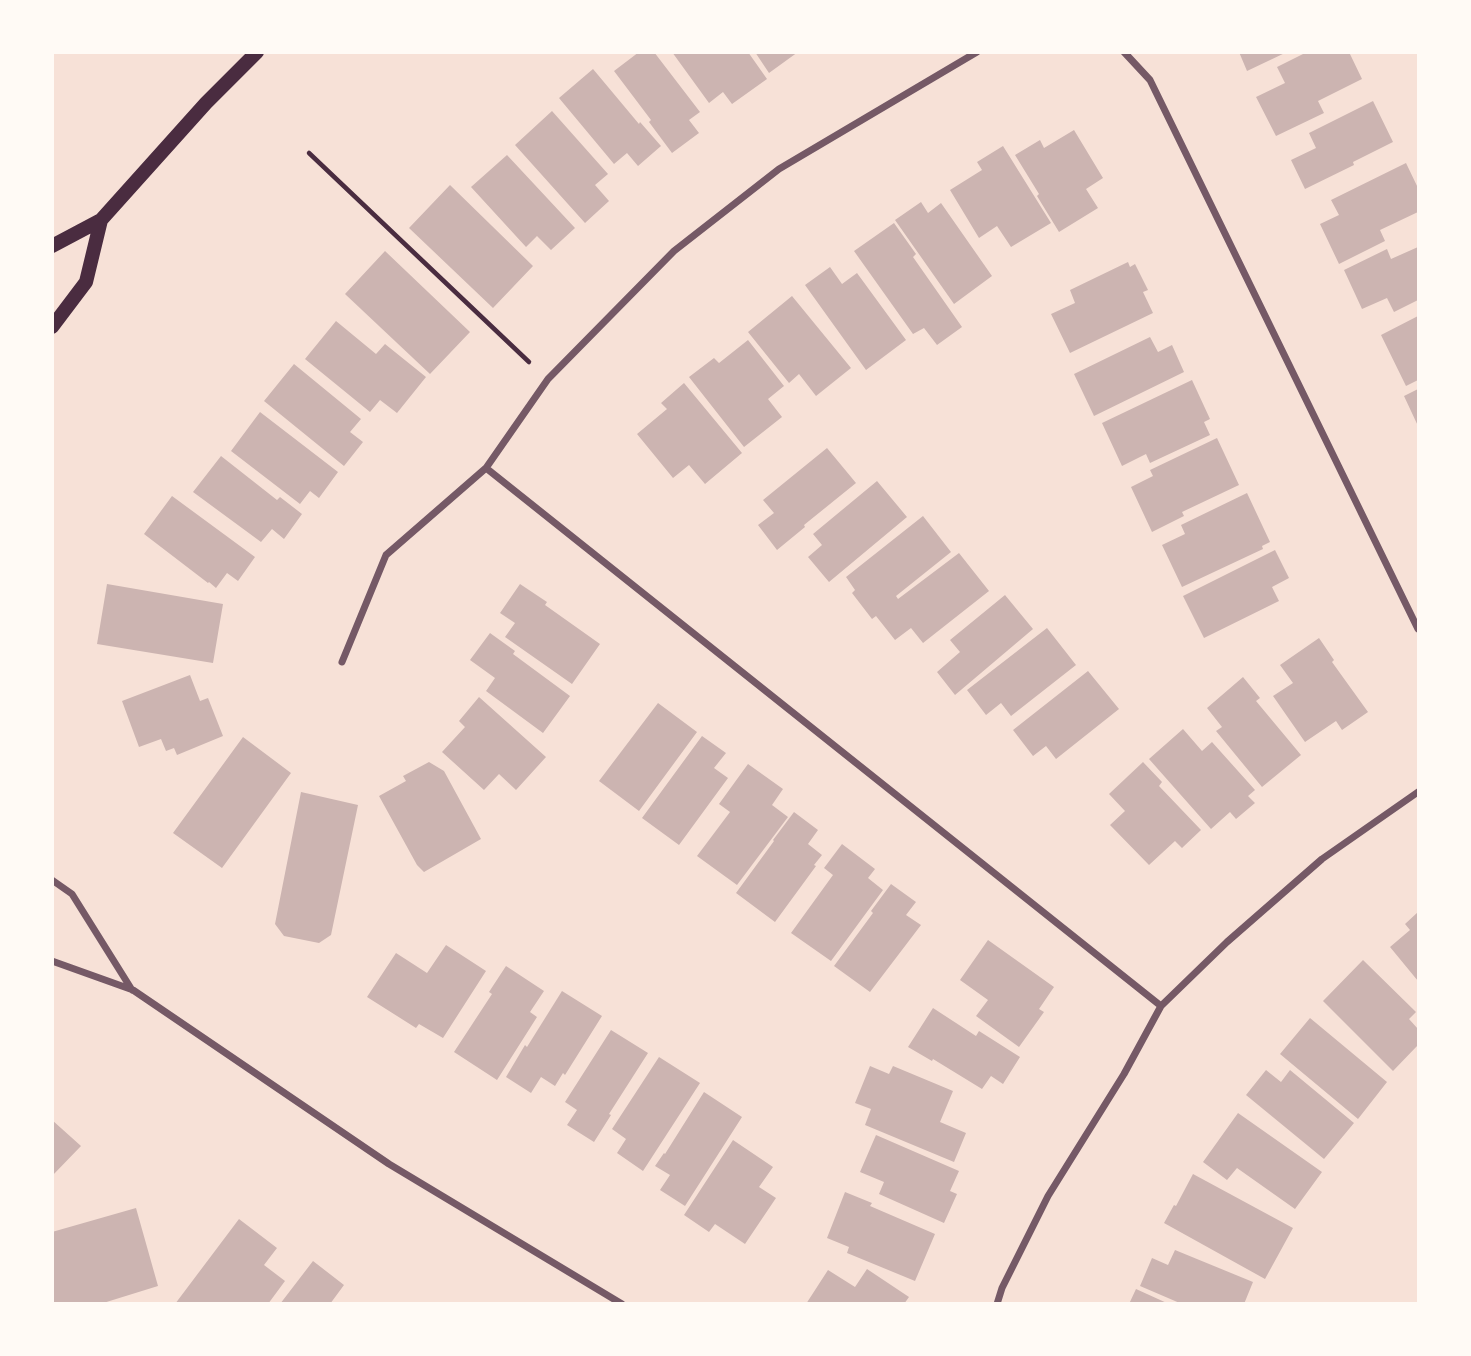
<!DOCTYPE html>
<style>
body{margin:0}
#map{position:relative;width:1471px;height:1356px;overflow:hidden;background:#f7e1d7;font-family:"Open Sans",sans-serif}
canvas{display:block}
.frame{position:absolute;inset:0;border:54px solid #fffaf5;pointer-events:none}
</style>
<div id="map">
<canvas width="1471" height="1356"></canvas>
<div class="frame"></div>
</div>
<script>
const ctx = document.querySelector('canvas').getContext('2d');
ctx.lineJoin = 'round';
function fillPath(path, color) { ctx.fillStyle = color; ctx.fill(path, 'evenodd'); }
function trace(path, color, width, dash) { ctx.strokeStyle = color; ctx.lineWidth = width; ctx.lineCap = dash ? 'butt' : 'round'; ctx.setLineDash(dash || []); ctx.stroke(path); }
const building = new Path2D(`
 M 639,52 L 654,52 L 700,112 L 689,120 L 699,133 L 672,153 L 649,122 L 651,120 L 614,71 Z
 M 672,52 L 748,52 L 767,79 L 732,104 L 723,92 L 709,103 Z
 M 755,52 L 798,52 L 769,73 Z
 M 1239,52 L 1287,52 L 1247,71 Z
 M 1307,52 L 1349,52 L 1362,79 L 1318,101 L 1324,113 L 1276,136 L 1256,97 L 1285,83 L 1277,67 Z
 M 593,69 L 639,124 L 640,122 L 661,146 L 638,166 L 627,153 L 614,164 L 559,98 Z
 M 1373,101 L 1393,142 L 1353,162 L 1354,165 L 1305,189 L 1291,160 L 1316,148 L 1309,133 Z
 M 552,111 L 608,174 L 595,185 L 609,201 L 585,223 L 515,145 Z
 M 1074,130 L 1103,178 L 1086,189 L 1098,208 L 1059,232 L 1037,196 L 1039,194 L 1015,155 L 1040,140 L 1044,148 Z
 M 1003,146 L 1051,223 L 1011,247 L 997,226 L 979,238 L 950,190 L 982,170 L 977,162 Z
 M 507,155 L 575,228 L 551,250 L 537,236 L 526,247 L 471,187 Z
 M 1406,163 L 1418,188 L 1418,212 L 1380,230 L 1385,241 L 1339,264 L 1320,224 L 1339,215 L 1331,200 Z
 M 450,185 L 533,266 L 493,308 L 409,228 Z
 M 921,202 L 928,213 L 941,203 L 992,276 L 954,304 L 895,220 Z
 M 894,223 L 916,254 L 913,257 L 962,327 L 937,345 L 924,328 L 913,334 L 854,251 Z
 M 1418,247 L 1418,300 L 1394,312 L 1387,298 L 1362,309 L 1344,270 L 1387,249 L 1391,259 Z
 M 385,251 L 470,332 L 430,374 L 345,294 Z
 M 1128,262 L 1130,267 L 1135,264 L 1148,290 L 1143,292 L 1153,313 L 1070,353 L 1051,314 L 1075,303 L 1070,290 Z
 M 830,267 L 842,284 L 857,273 L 906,340 L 866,370 L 805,285 Z
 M 792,296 L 851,368 L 816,396 L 799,374 L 789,383 L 748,332 Z
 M 1418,316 L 1418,380 L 1406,386 L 1381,335 Z
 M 336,321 L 376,354 L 385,344 L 426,377 L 397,413 L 380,400 L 370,412 L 305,359 Z
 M 1150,337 L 1158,352 L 1172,345 L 1184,372 L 1094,416 L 1074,374 Z
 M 748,340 L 784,386 L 768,399 L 782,417 L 744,447 L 689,377 L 714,358 L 719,363 Z
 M 294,364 L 361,419 L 350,432 L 363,442 L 344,466 L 264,401 Z
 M 1192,380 L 1210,419 L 1204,422 L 1210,435 L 1150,463 L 1146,454 L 1122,466 L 1102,423 Z
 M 684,383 L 742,453 L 705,484 L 689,465 L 673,478 L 637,434 L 667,409 L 661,403 Z
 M 1418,389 L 1418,426 L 1404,396 Z
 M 260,412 L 338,472 L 319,498 L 310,491 L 300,504 L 231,451 Z
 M 1217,438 L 1239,485 L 1182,512 L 1184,516 L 1152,532 L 1131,487 L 1153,476 L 1150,470 Z
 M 827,448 L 856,483 L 804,525 L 805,527 L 777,550 L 758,525 L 774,513 L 763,500 Z
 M 221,456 L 277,500 L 280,497 L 302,514 L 284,539 L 272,529 L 261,542 L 193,492 Z
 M 877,481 L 907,517 L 829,582 L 808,557 L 822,545 L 813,534 Z
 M 1247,493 L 1270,542 L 1262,546 L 1263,549 L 1182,587 L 1162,545 L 1185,534 L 1181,525 Z
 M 172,496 L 255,557 L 238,581 L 227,573 L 216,588 L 209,582 L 208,583 L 144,534 Z
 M 923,516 L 951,552 L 896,596 L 898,599 L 959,553 L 989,591 L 923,643 L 911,628 L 895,640 L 876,616 L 872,619 L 852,593 L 855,590 L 846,577 Z
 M 1275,550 L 1289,578 L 1272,587 L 1279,601 L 1204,638 L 1183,596 Z
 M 107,584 L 223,604 L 213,663 L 97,644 Z
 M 520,584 L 547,602 L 545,605 L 600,644 L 572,684 L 505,637 L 515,623 L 500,613 Z
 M 1005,595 L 1033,629 L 955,695 L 937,672 L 960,652 L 950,640 Z
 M 1047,628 L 1076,665 L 1011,716 L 1001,703 L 986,715 L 967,690 Z
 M 490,633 L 515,651 L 513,654 L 570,696 L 543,733 L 486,691 L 495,678 L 470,660 Z
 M 1319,638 L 1334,660 L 1332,662 L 1368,712 L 1342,730 L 1336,721 L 1305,742 L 1273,696 L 1293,683 L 1280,665 Z
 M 1088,671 L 1119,709 L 1056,759 L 1046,746 L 1033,756 L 1013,730 Z
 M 190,675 L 200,701 L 208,698 L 223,736 L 177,755 L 174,748 L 166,751 L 161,739 L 139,747 L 122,701 Z
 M 1243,677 L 1260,698 L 1256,701 L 1301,755 L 1262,787 L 1216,731 L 1222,727 L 1207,708 Z
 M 479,697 L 546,757 L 516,790 L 499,774 L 484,790 L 442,752 L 465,727 L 459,721 Z
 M 658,703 L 697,732 L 639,811 L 599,781 Z
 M 1183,729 L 1202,751 L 1212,742 L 1255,790 L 1248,796 L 1255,803 L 1236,819 L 1230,812 L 1211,829 L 1149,759 Z
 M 702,736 L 726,753 L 714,768 L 728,778 L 679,845 L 642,818 Z
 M 243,737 L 291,773 L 222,868 L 173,833 Z
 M 429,762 L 444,771 L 481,839 L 424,872 L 417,865 L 379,796 L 406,781 L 403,776 Z
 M 1143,762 L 1162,782 L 1159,786 L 1201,830 L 1182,848 L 1175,841 L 1149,865 L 1110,825 L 1125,811 L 1109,794 Z
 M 748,764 L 783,789 L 772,805 L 788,817 L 737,885 L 697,856 L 730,812 L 719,804 Z
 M 301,792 L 358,805 L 331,935 L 319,943 L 284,936 L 275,924 Z
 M 794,812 L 818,830 L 808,844 L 822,855 L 814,865 L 816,866 L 775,922 L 736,893 L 774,841 L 773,840 Z
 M 842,844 L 875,869 L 868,878 L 883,890 L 831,961 L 791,933 L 833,875 L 824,868 Z
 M 891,884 L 916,902 L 906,915 L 921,925 L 870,992 L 834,966 L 873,913 L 871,911 Z
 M 1418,912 L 1418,981 L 1390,947 L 1410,930 L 1405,924 Z
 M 988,940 L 1054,987 L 1039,1009 L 1044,1012 L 1019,1047 L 976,1016 L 988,1000 L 960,980 Z
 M 446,945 L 486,971 L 443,1038 L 419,1024 L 416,1028 L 367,997 L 396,953 L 427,973 Z
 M 1363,960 L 1416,1012 L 1409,1019 L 1418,1029 L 1418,1045 L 1393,1071 L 1323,1001 Z
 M 506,966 L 544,991 L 530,1012 L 537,1017 L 497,1080 L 454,1052 L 492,994 L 489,992 Z
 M 562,991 L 602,1016 L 565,1075 L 563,1073 L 555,1086 L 541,1077 L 531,1093 L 506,1077 L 525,1045 L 527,1047 Z
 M 933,1008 L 976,1036 L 979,1031 L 1020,1057 L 1003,1084 L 991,1076 L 982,1089 L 933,1059 L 932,1061 L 908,1047 Z
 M 1310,1018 L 1387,1082 L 1358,1119 L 1280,1054 Z
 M 611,1030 L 648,1053 L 609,1114 L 611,1115 L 594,1142 L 567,1125 L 577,1110 L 565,1102 Z
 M 659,1057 L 700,1083 L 643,1171 L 617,1153 L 626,1139 L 612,1129 Z
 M 870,1066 L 889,1074 L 893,1066 L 953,1091 L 940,1122 L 966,1133 L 954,1162 L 865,1125 L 871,1109 L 855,1103 Z
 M 1266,1070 L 1281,1082 L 1290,1070 L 1354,1123 L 1324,1159 L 1246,1095 Z
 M 704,1092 L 742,1117 L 685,1206 L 660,1190 L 670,1175 L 655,1166 L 664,1153 L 665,1154 Z
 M 1238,1113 L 1322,1172 L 1295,1209 L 1237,1168 L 1227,1180 L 1203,1162 Z
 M 52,1120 L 81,1146 L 52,1176 Z
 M 876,1135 L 959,1171 L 950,1191 L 957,1194 L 944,1223 L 879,1194 L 884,1182 L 860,1172 Z
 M 733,1140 L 773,1167 L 759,1187 L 776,1198 L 745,1244 L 715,1224 L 709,1232 L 684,1215 Z
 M 1193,1174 L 1293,1228 L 1265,1279 L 1164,1223 L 1174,1205 L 1176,1206 Z
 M 845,1192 L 872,1203 L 870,1206 L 935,1234 L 915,1281 L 847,1253 L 849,1247 L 827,1238 Z
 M 136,1208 L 158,1286 L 100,1304 L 52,1304 L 52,1232 Z
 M 239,1219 L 277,1248 L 264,1265 L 285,1281 L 268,1304 L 175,1304 Z
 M 1175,1250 L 1253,1282 L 1244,1304 L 1182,1304 L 1140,1286 L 1152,1258 L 1168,1265 Z
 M 313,1261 L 344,1285 L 330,1304 L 280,1304 Z
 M 867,1269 L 909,1297 L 904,1304 L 806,1304 L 828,1270 L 855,1287 Z
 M 1136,1289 L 1169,1304 L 1129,1304 Z`);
const path = new Path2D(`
 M 309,153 L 529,362`);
const minor = new Path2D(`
 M 1124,52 L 1150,80 L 1418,629
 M 486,468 L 1161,1006
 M 342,662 L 386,555 L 486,468 L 548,379 L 674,251 L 779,169 L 977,52
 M 52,880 L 72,894 L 132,990
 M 52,961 L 133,990 L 389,1164 L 622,1304
 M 997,1304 L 1002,1288 L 1048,1196 L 1124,1074 L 1161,1006 L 1227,942 L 1322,859 L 1418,792`);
const secondary = new Path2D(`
 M 52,246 L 101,220 L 206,103 L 257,52
 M 52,327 L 86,282 L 101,220`);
fillPath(building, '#ccb4b1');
trace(path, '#4a2c40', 4.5);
trace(minor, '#755966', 7);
trace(secondary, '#4a2c40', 14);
</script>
